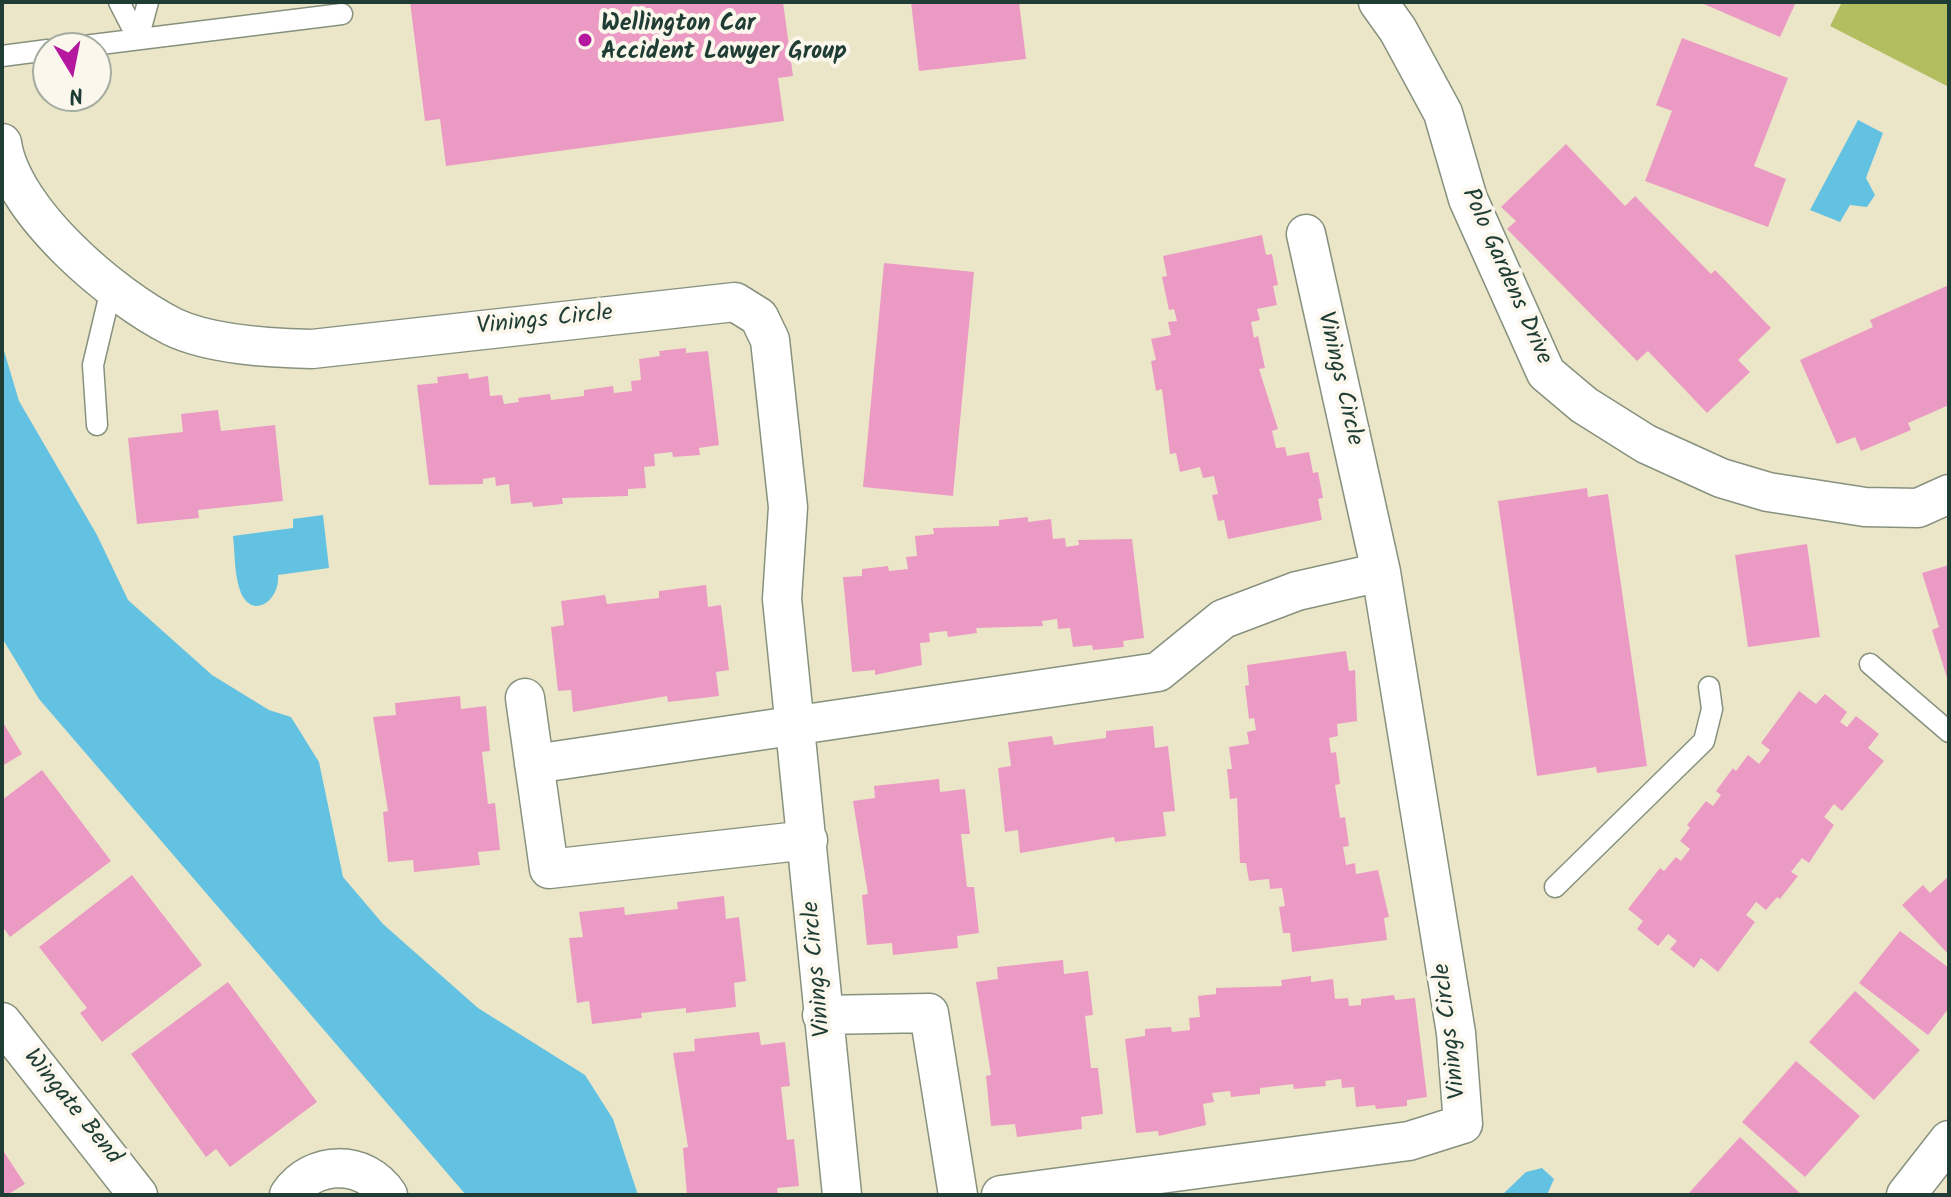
<!DOCTYPE html>
<style>
body{margin:0}
#map{position:relative;width:1951px;height:1197px;overflow:hidden;background:#ece6c9;font-family:Kalam,sans-serif}
canvas{display:block}
.frame{position:absolute;inset:0;border:4px solid #1f3d34;pointer-events:none}
.north{position:absolute;left:32px;top:32px;width:80px;height:80px;box-sizing:border-box;background:#fbf7ec;border:2px solid #a3ada2;border-radius:50%;rotate:170deg;font-size:22px;font-weight:700;line-height:32px;text-align:center;color:#1f3d34}
.north::after{content:'';display:block;margin:auto;width:28px;height:36px;background:#b5179e;clip-path:polygon(50% 0,100% 100%,50% 72%,0 100%)}
</style>
<div id="map">
<canvas width="1951" height="1197"></canvas>
<div class="frame"></div>
<div class="north">N</div>
</div>
<script>
const ctx = document.querySelector('canvas').getContext('2d');
ctx.lineJoin = 'round';
function fillPath(path, color) { ctx.fillStyle = color; ctx.fill(path, 'evenodd'); }
function trace(path, color, width, dash) { ctx.strokeStyle = color; ctx.lineWidth = width; ctx.lineCap = dash ? 'butt' : 'round'; ctx.setLineDash(dash || []); ctx.stroke(path); }
function drawText(font, color, halo, rows, align = 'center') {
  ctx.font = font + ' Kalam,sans-serif'; ctx.lineWidth = 8; ctx.setLineDash([]); ctx.textBaseline = 'middle'; ctx.strokeStyle = halo; ctx.fillStyle = color; for (const [text, x, y, turn = 0] of rows) {
    ctx.save(); ctx.translate(x, y); ctx.rotate((+turn || 0) * Math.PI / 180); ctx.textAlign = isNaN(turn) ? turn : align; if (halo) ctx.strokeText(text, 0, 0); ctx.fillText(text, 0, 0); ctx.restore();
  }
}
const green = new Path2D(`
 M 1842,2 L 1949,2 L 1949,87 L 1830,26 Z`);
const water = new Path2D(`
 M 1858,120 L 1883,133 L 1866,178 L 1875,195 L 1867,207 L 1850,205 L 1840,222 L 1810,210 Z
 M 2,344 L 19,401 L 97,535 L 128,600 L 212,675 L 269,710 L 291,717 L 319,762 L 343,877 L 383,924 L 478,1008 L 585,1075 L 613,1119 L 638,1195 L 466,1195 L 39,699 L 2,638 Z
 M 323,515 L 329,568 L 278,575 C 280,602 252,619 241,593 C 234,576 235,553 233,536 L 293,528 L 293,519 Z
 M 1542,1168 L 1554,1179 L 1547,1195 L 1502,1195 L 1526,1172 Z`);
const building = new Path2D(`
 M 410,2 L 783,2 L 793,76 L 778,78 L 784,121 L 446,166 L 440,119 L 425,121 Z
 M 911,2 L 1019,2 L 1026,59 L 919,71 Z
 M 1699,2 L 1796,2 L 1780,37 Z
 M 1682,38 L 1788,78 L 1754,166 L 1786,179 L 1768,227 L 1645,181 L 1672,111 L 1656,105 Z
 M 1566,144 L 1625,206 L 1635,196 L 1711,274 L 1715,270 L 1771,328 L 1738,360 L 1750,372 L 1707,413 L 1648,351 L 1637,361 L 1507,229 L 1516,221 L 1501,207 Z
 M 1262,235 L 1266,255 L 1272,254 L 1278,285 L 1273,286 L 1277,305 L 1257,309 L 1260,320 L 1251,322 L 1254,338 L 1258,336 L 1265,368 L 1259,369 L 1278,429 L 1272,431 L 1276,448 L 1285,447 L 1287,456 L 1309,452 L 1313,473 L 1318,472 L 1323,498 L 1318,499 L 1322,520 L 1228,539 L 1224,520 L 1218,521 L 1212,495 L 1218,494 L 1214,476 L 1203,478 L 1200,467 L 1180,472 L 1176,453 L 1170,454 L 1162,389 L 1156,391 L 1151,361 L 1156,360 L 1151,339 L 1171,335 L 1168,322 L 1177,321 L 1174,309 L 1169,310 L 1162,277 L 1167,276 L 1163,256 Z
 M 884,263 L 974,272 L 953,496 L 863,487 Z
 M 1949,285 L 1949,405 L 1908,423 L 1911,430 L 1861,451 L 1855,437 L 1837,444 L 1800,360 L 1873,327 L 1870,320 Z
 M 686,348 L 686,353 L 708,351 L 719,445 L 699,448 L 700,455 L 673,457 L 672,452 L 654,454 L 655,466 L 644,467 L 646,488 L 628,489 L 628,496 L 562,498 L 563,504 L 533,507 L 532,502 L 511,504 L 509,484 L 496,486 L 495,477 L 483,479 L 483,484 L 429,485 L 417,385 L 438,383 L 437,377 L 468,373 L 469,379 L 488,376 L 490,396 L 502,395 L 504,404 L 519,402 L 518,398 L 550,394 L 551,400 L 584,396 L 584,390 L 613,386 L 614,393 L 632,391 L 631,381 L 641,380 L 639,359 L 660,356 L 659,351 Z
 M 218,410 L 221,431 L 275,425 L 283,501 L 198,510 L 199,518 L 137,524 L 128,438 L 183,432 L 181,414 Z
 M 1587,488 L 1588,497 L 1608,494 L 1647,766 L 1597,773 L 1596,767 L 1537,776 L 1498,501 Z
 M 1028,517 L 1028,522 L 1051,519 L 1053,539 L 1065,538 L 1066,547 L 1079,545 L 1078,540 L 1132,539 L 1144,638 L 1123,641 L 1124,647 L 1093,650 L 1092,645 L 1073,647 L 1070,628 L 1058,629 L 1057,619 L 1042,621 L 1043,626 L 976,628 L 977,633 L 948,637 L 947,631 L 929,633 L 930,642 L 920,643 L 922,665 L 875,675 L 875,670 L 852,672 L 843,577 L 862,576 L 862,569 L 888,566 L 889,571 L 908,569 L 906,557 L 917,556 L 915,536 L 934,534 L 933,528 L 999,526 L 999,520 Z
 M 1807,544 L 1820,637 L 1748,647 L 1735,555 Z
 M 1949,565 L 1949,681 L 1948,681 L 1932,630 L 1939,627 L 1922,573 Z
 M 706,585 L 708,607 L 721,605 L 729,670 L 716,672 L 719,696 L 668,702 L 667,696 L 573,712 L 571,690 L 558,691 L 551,627 L 564,625 L 561,601 L 605,595 L 607,604 L 659,598 L 659,591 Z
 M 1346,651 L 1349,671 L 1355,670 L 1357,721 L 1337,724 L 1338,736 L 1329,738 L 1331,753 L 1336,752 L 1340,784 L 1335,785 L 1340,818 L 1345,817 L 1349,846 L 1343,847 L 1346,865 L 1355,863 L 1356,874 L 1378,870 L 1389,917 L 1384,918 L 1387,940 L 1292,952 L 1290,933 L 1283,933 L 1279,907 L 1285,906 L 1282,888 L 1270,889 L 1269,879 L 1249,881 L 1246,863 L 1240,863 L 1237,798 L 1230,799 L 1227,769 L 1232,769 L 1229,747 L 1249,744 L 1247,732 L 1256,730 L 1254,718 L 1249,719 L 1245,686 L 1249,685 L 1247,665 Z
 M 1799,691 L 1816,704 L 1825,694 L 1847,712 L 1840,722 L 1847,727 L 1856,716 L 1879,734 L 1868,748 L 1884,761 L 1842,811 L 1834,804 L 1824,817 L 1834,825 L 1809,863 L 1802,858 L 1791,872 L 1798,876 L 1780,899 L 1777,897 L 1766,910 L 1756,902 L 1746,915 L 1755,922 L 1718,972 L 1701,958 L 1694,968 L 1670,949 L 1677,941 L 1668,934 L 1658,946 L 1637,929 L 1643,921 L 1628,909 L 1660,868 L 1664,871 L 1676,857 L 1681,861 L 1690,849 L 1680,841 L 1690,828 L 1687,825 L 1706,801 L 1713,806 L 1721,795 L 1716,791 L 1733,768 L 1736,771 L 1748,755 L 1759,764 L 1770,750 L 1761,743 Z
 M 460,696 L 461,709 L 486,706 L 490,751 L 482,752 L 488,804 L 495,803 L 500,850 L 478,852 L 480,865 L 414,872 L 413,860 L 388,862 L 383,812 L 388,811 L 373,717 L 396,715 L 395,703 Z
 M 2,721 L 22,754 L 2,766 Z
 M 1153,726 L 1155,748 L 1168,746 L 1175,811 L 1163,812 L 1166,836 L 1115,842 L 1114,837 L 1020,853 L 1018,830 L 1005,832 L 998,768 L 1011,766 L 1008,742 L 1052,736 L 1054,745 L 1106,738 L 1106,731 Z
 M 42,770 L 111,861 L 10,937 L 2,926 L 2,800 Z
 M 939,779 L 940,792 L 965,789 L 970,834 L 961,834 L 967,887 L 974,887 L 979,933 L 957,936 L 958,948 L 893,955 L 892,943 L 867,945 L 862,895 L 868,894 L 853,801 L 875,798 L 874,786 Z
 M 132,875 L 202,965 L 102,1042 L 80,1013 L 87,1008 L 39,947 Z
 M 1949,876 L 1949,955 L 1902,905 L 1923,885 L 1930,893 Z
 M 724,896 L 726,919 L 739,917 L 746,981 L 734,983 L 736,1007 L 686,1013 L 686,1008 L 641,1013 L 642,1018 L 592,1024 L 589,1001 L 577,1003 L 569,938 L 583,937 L 579,912 L 624,907 L 625,915 L 678,909 L 677,902 Z
 M 1900,931 L 1949,968 L 1949,1008 L 1928,1035 L 1859,983 Z
 M 1063,960 L 1064,974 L 1088,971 L 1093,1015 L 1085,1016 L 1091,1068 L 1098,1068 L 1103,1114 L 1081,1117 L 1082,1129 L 1017,1137 L 1015,1124 L 991,1126 L 986,1076 L 991,1075 L 976,982 L 998,979 L 997,967 Z
 M 1311,976 L 1311,982 L 1333,979 L 1335,999 L 1348,998 L 1349,1006 L 1361,1005 L 1361,999 L 1394,995 L 1395,1000 L 1415,998 L 1427,1097 L 1407,1100 L 1407,1106 L 1376,1109 L 1375,1105 L 1356,1107 L 1354,1087 L 1342,1088 L 1341,1079 L 1325,1081 L 1326,1086 L 1294,1089 L 1293,1084 L 1260,1088 L 1260,1094 L 1231,1097 L 1230,1091 L 1212,1093 L 1214,1102 L 1203,1104 L 1206,1125 L 1159,1136 L 1158,1131 L 1136,1133 L 1125,1039 L 1145,1036 L 1145,1029 L 1171,1027 L 1172,1032 L 1190,1030 L 1189,1018 L 1200,1017 L 1198,996 L 1216,994 L 1216,988 L 1282,986 L 1281,980 Z
 M 228,982 L 317,1102 L 230,1167 L 216,1149 L 206,1157 L 131,1054 Z
 M 1855,991 L 1920,1050 L 1874,1100 L 1809,1042 Z
 M 759,1032 L 761,1045 L 785,1042 L 790,1086 L 781,1087 L 787,1140 L 794,1139 L 799,1186 L 777,1188 L 778,1195 L 687,1195 L 683,1148 L 688,1147 L 673,1053 L 695,1051 L 694,1039 Z
 M 1796,1061 L 1860,1116 L 1805,1177 L 1742,1122 Z
 M 1740,1137 L 1802,1195 L 1687,1195 Z
 M 2,1149 L 25,1184 L 7,1195 L 2,1195 Z`);
const service = new Path2D(`
 M 119,2 L 138,39
 M 138,39 L 148,2
 M 68,48 L 342,14
 M 2,56 L 48,50
 M 97,425 L 93,365 L 112,285
 M 1870,664 L 1949,732
 M 1555,887 L 1704,741 L 1712,709 L 1709,687`);
const minor = new Path2D(`
 M 1378,2 L 1398,30 L 1443,113 L 1468,199 L 1546,373 L 1584,405 L 1646,444 L 1721,478 L 1768,492 L 1865,507 L 1918,508 L 1949,494
 M 2,143 C 12,212 113,297 173,327 C 211,345 270,348 312,349 L 735,302 L 759,317 L 770,340 L 788,507 L 782,599 L 842,1195
 M 525,698 L 549,869 L 808,840
 M 534,764 L 1158,672 L 1223,619 L 1297,591 L 1381,572
 M 822,1015 L 929,1013 L 958,1195
 M 2,1022 L 138,1195
 M 289,1195 C 312,1160 365,1159 388,1195
 M 1001,1195 L 1409,1141 L 1463,1124 L 1456,1033 L 1381,572 L 1306,234
 M 1906,1195 L 1949,1140`);
const markers = [
 [585,40,8,"#b5179e"]
];
const poiNames = [
 ["Wellington Car",601,26],
 ["Accident Lawyer Group",601,54]
];
const streetNames = [
 ["Polo Gardens Drive",1505,277,66],
 ["Vinings Circle",545,322,-6],
 ["Vinings Circle",1338,379,77],
 ["Vinings Circle",819,969,-95],
 ["Vinings Circle",1452,1031,-97],
 ["Wingate Bend",71,1108,51]
];
fillPath(green, '#b2be60');
fillPath(water, '#63c2e1');
fillPath(building, '#eb9bc3');
trace(service, '#86927e', 23);
trace(minor, '#86927e', 41);
trace(service, '#fff', 20);
trace(minor, '#fff', 38);
for (const [x, y, r, color] of markers) { const dot = new Path2D(); dot.arc(x, y, r, 0, 2 * Math.PI); ctx.fillStyle = color; ctx.fill(dot); trace(dot, '#fbf7ec', 3); }
drawText('bold 24px', '#1f3d34', '#fbf7ec', poiNames, 'left');
drawText('24px', '#1f3d34', '#fbf7ec', streetNames);
</script>
